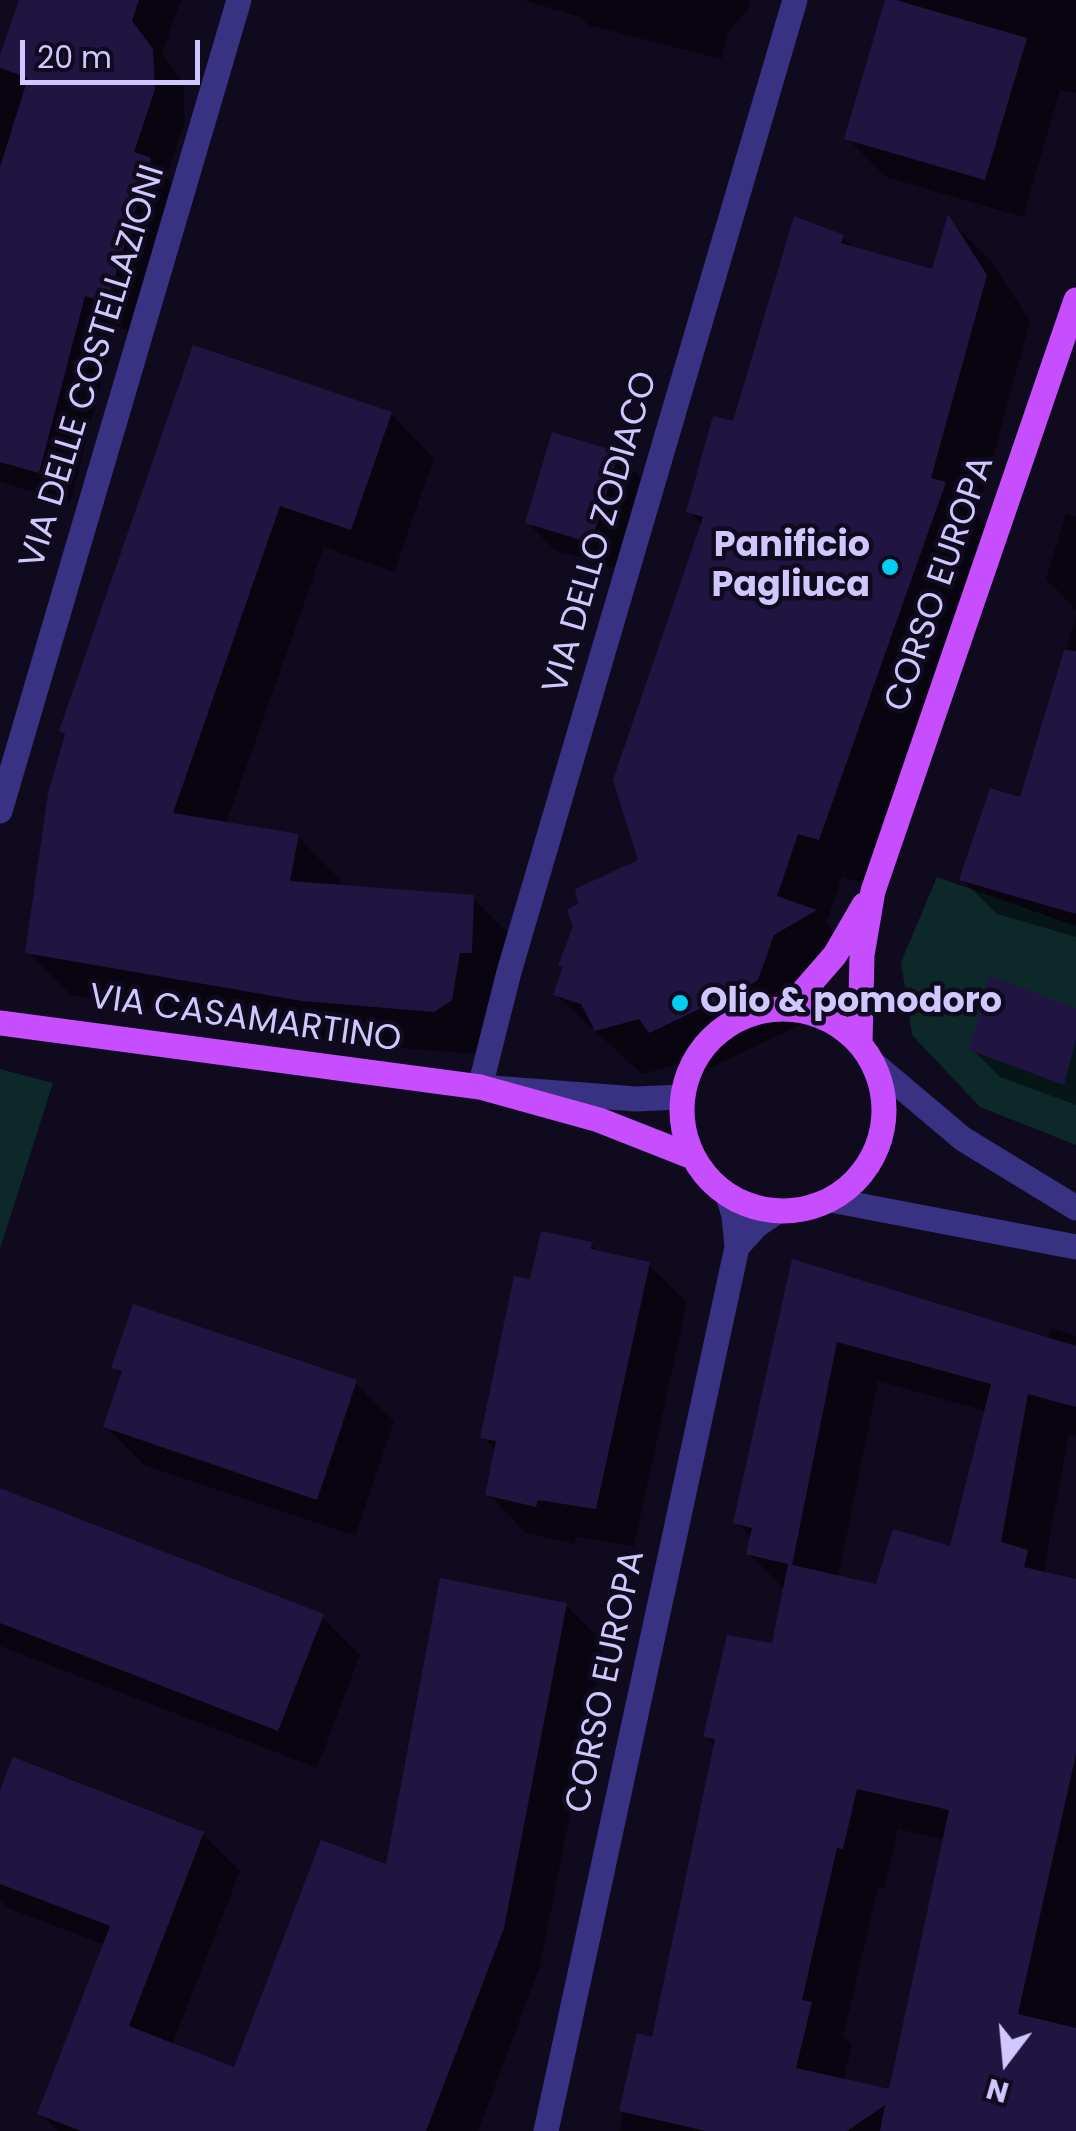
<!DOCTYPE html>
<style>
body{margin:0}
#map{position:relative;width:1076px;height:2131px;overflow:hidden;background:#0f0a1e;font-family:Poppins,sans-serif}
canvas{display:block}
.north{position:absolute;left:956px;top:2011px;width:100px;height:100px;-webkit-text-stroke:8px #0f0a1e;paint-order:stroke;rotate:196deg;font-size:28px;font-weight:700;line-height:40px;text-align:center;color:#d1c7ff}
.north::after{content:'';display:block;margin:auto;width:35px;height:45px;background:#d1c7ff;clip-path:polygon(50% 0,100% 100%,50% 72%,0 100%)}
.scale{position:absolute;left:20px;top:40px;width:180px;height:45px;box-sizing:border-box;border:5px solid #d1c7ff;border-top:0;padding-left:12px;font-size:30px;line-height:35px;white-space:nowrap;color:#d1c7ff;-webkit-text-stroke:8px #0f0a1e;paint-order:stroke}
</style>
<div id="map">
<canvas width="1076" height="2131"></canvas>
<div class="north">N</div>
<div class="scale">20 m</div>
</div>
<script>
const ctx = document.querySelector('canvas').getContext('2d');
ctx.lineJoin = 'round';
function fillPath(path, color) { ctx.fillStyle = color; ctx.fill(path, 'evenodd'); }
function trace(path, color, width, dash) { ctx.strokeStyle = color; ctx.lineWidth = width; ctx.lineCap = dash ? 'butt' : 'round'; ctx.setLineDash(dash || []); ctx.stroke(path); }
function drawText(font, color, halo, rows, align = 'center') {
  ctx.font = font + ' Poppins,sans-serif'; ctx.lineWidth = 9; ctx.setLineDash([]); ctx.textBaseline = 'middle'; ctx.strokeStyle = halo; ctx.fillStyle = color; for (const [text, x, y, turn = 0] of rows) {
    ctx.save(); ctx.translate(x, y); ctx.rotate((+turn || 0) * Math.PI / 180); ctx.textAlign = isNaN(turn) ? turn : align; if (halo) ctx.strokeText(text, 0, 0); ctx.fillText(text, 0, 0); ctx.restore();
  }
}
const green = new Path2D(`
 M 937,877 L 1076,926 L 1076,1145 L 980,1107 L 912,1035 L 901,962 Z
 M 0,1069 L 53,1083 L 0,1249 Z`);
const shadow = new Path2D(`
 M 22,0 L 181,0 L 162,54 L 183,82 L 185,121 L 166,177 L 181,191 L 138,333 L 116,326 L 70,502 L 0,482 L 0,62 Z
 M 523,0 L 751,0 L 748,10 L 729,30 L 721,59 L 588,25 L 580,17 Z
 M 898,0 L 1076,0 L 1076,93 L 1060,90 L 1023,217 L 886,177 L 847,138 Z
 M 949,219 L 991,261 L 1030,321 L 977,516 L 989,529 L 863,883 L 842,877 L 826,923 L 859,956 L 818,979 L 802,1024 L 695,1075 L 683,1063 L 642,1074 L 555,994 L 564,969 L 561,965 L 641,861 L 703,525 L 688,511 L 842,237 L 856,250 L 934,272 Z
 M 194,349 L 391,414 L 434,458 L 394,572 L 324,547 L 226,824 L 298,837 L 341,880 L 340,887 L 473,898 L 516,941 L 478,1054 L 347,1044 L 71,995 L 28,952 L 67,736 L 61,731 Z
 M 618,454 L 645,482 L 619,569 L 555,550 L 527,522 Z
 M 1066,513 L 1076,516 L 1076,610 L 1046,579 Z
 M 1076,617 L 1076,937 L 997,914 L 962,880 L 1021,800 Z
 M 1076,1010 L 1076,1105 L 1000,1077 L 972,1049 Z
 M 591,1244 L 600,1254 L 648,1264 L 687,1302 L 634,1546 L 576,1537 L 574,1544 L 526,1533 L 488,1494 L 497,1451 L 483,1437 L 532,1282 Z
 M 794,1262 L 1048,1340 L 1051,1328 L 1076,1336 L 1076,1436 L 1069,1433 L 1044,1569 L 1049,1575 L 1076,1581 L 1076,2131 L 620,2131 L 626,2090 L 654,2040 L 716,1747 L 705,1736 L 773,1646 L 785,1590 L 748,1553 L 752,1538 L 736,1522 ZM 878,1381 L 986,1411 L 952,1550 L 878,1586 L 838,1578 ZM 898,1829 L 945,1840 L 891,2092 L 843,2081 L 852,2045 L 843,2036 L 878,1888 L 884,1888 Z
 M 114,1368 L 355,1383 L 394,1421 L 355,1536 L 144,1465 L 106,1427 L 123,1377 Z
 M 0,1493 L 322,1617 L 360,1655 L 317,1768 L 0,1646 Z
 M 566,1605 L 604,1643 L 540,1966 L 478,2131 L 58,2131 L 40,2113 L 105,1945 L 8,1908 L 0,1900 L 0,1797 L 203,1834 L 240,1871 L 172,2045 L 236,2070 L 387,1868 Z`);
const building = new Path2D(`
 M 19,0 L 139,0 L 132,21 L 153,49 L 155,89 L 134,152 L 151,158 L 107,303 L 85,296 L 39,473 L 0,462 L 0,167 L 28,78 L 0,68 L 0,55 Z
 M 885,0 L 896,0 L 1027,38 L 985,180 L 844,139 Z
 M 948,214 L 987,275 L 931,478 L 946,482 L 819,840 L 798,834 L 777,896 L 817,910 L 774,935 L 758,980 L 750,985 L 649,1033 L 639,1019 L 595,1031 L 581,1004 L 553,995 L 563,966 L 558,966 L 573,926 L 567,910 L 578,904 L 575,889 L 638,860 L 613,780 L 703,517 L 686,512 L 713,416 L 733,421 L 794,216 L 844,235 L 841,243 L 932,269 Z
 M 193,345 L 392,412 L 351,530 L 280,506 L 173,813 L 299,834 L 290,881 L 474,895 L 472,953 L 460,953 L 452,1000 L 434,1012 L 302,1001 L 25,953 L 48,794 L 65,734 L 59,731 Z
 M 552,432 L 619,452 L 591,543 L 525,523 Z
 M 1064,650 L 1076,651 L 1076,914 L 959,880 L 990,788 L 1020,797 Z
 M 990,976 L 1076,1008 L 1076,1039 L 1064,1085 L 969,1050 Z
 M 541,1231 L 592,1242 L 591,1249 L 650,1262 L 596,1509 L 538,1500 L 536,1507 L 485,1495 L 496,1441 L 480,1438 L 514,1276 L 530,1279 Z
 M 792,1259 L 1076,1346 L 1076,1407 L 1028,1394 L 1001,1542 L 1028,1550 L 1024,1567 L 1076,1579 L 1076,1754 L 1018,2014 L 1076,2028 L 1076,2131 L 880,2131 L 885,2105 L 847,2131 L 705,2131 L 619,2111 L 637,2033 L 652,2037 L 715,1739 L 703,1737 L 727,1635 L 772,1643 L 788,1564 L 876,1584 L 893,1529 L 950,1546 L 991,1384 L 837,1342 L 792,1565 L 746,1554 L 752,1528 L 733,1523 ZM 857,1789 L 949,1810 L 889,2089 L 796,2068 L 812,2002 L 802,2000 L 837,1848 L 843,1849 Z
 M 133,1304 L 357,1380 L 317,1500 L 103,1427 L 122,1371 L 111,1368 Z
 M 0,1488 L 324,1614 L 278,1731 L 0,1623 Z
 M 440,1578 L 567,1603 L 504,1928 L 426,2131 L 81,2131 L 37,2114 L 110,1926 L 0,1884 L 0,1790 L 13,1757 L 204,1832 L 129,2026 L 234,2067 L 321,1840 L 386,1864 Z`);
const minor = new Path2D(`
 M 0,811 L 239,0
 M 682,1097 L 636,1099 L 480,1087 L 509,972 L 795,0
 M 737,1247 L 756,1226 L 778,1211
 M 546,2131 L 737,1247 L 734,1216 L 728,1195`);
const tertiary = new Path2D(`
 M 874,1064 L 963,1139 L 1076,1208
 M 831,1200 L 1076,1247`);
const primary = new Path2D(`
 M 788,1009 L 835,955 L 864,905
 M682 1110a101 101 0 1 1 202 0a101 101 0 1 1-202 0Z
 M 0,1023 L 480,1087 L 599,1120 L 693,1157
 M 860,1043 L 862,955 L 873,891 L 1076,300`);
const markers = [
 [890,567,10,"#00cdf2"],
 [680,1003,10,"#00cdf2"]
];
const streetNames = [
 ["VIA DELLE COSTELLAZIONI",94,367,-73],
 ["VIA DELLO ZODIACO",602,533,-74],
 ["CORSO EUROPA",941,584,-71],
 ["VIA CASAMARTINO",245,1020,8],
 ["CORSO EUROPA",607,1682,-78]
];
const poiNames = [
 ["Panificio",870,547],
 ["Pagliuca",870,587],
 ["Olio & pomodoro",700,1003,"left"]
];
fillPath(green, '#0d2829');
fillPath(shadow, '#0007');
fillPath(building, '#201541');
trace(minor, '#393181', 25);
trace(tertiary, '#393181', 25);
trace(primary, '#c74eff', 25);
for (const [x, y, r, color] of markers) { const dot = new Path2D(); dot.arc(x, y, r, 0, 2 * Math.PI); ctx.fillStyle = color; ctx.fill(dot); trace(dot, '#0f0a1e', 4); }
drawText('35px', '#d1c7ff', '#0f0a1e', streetNames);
drawText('bold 35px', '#d1c7ff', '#0f0a1e', poiNames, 'right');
</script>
